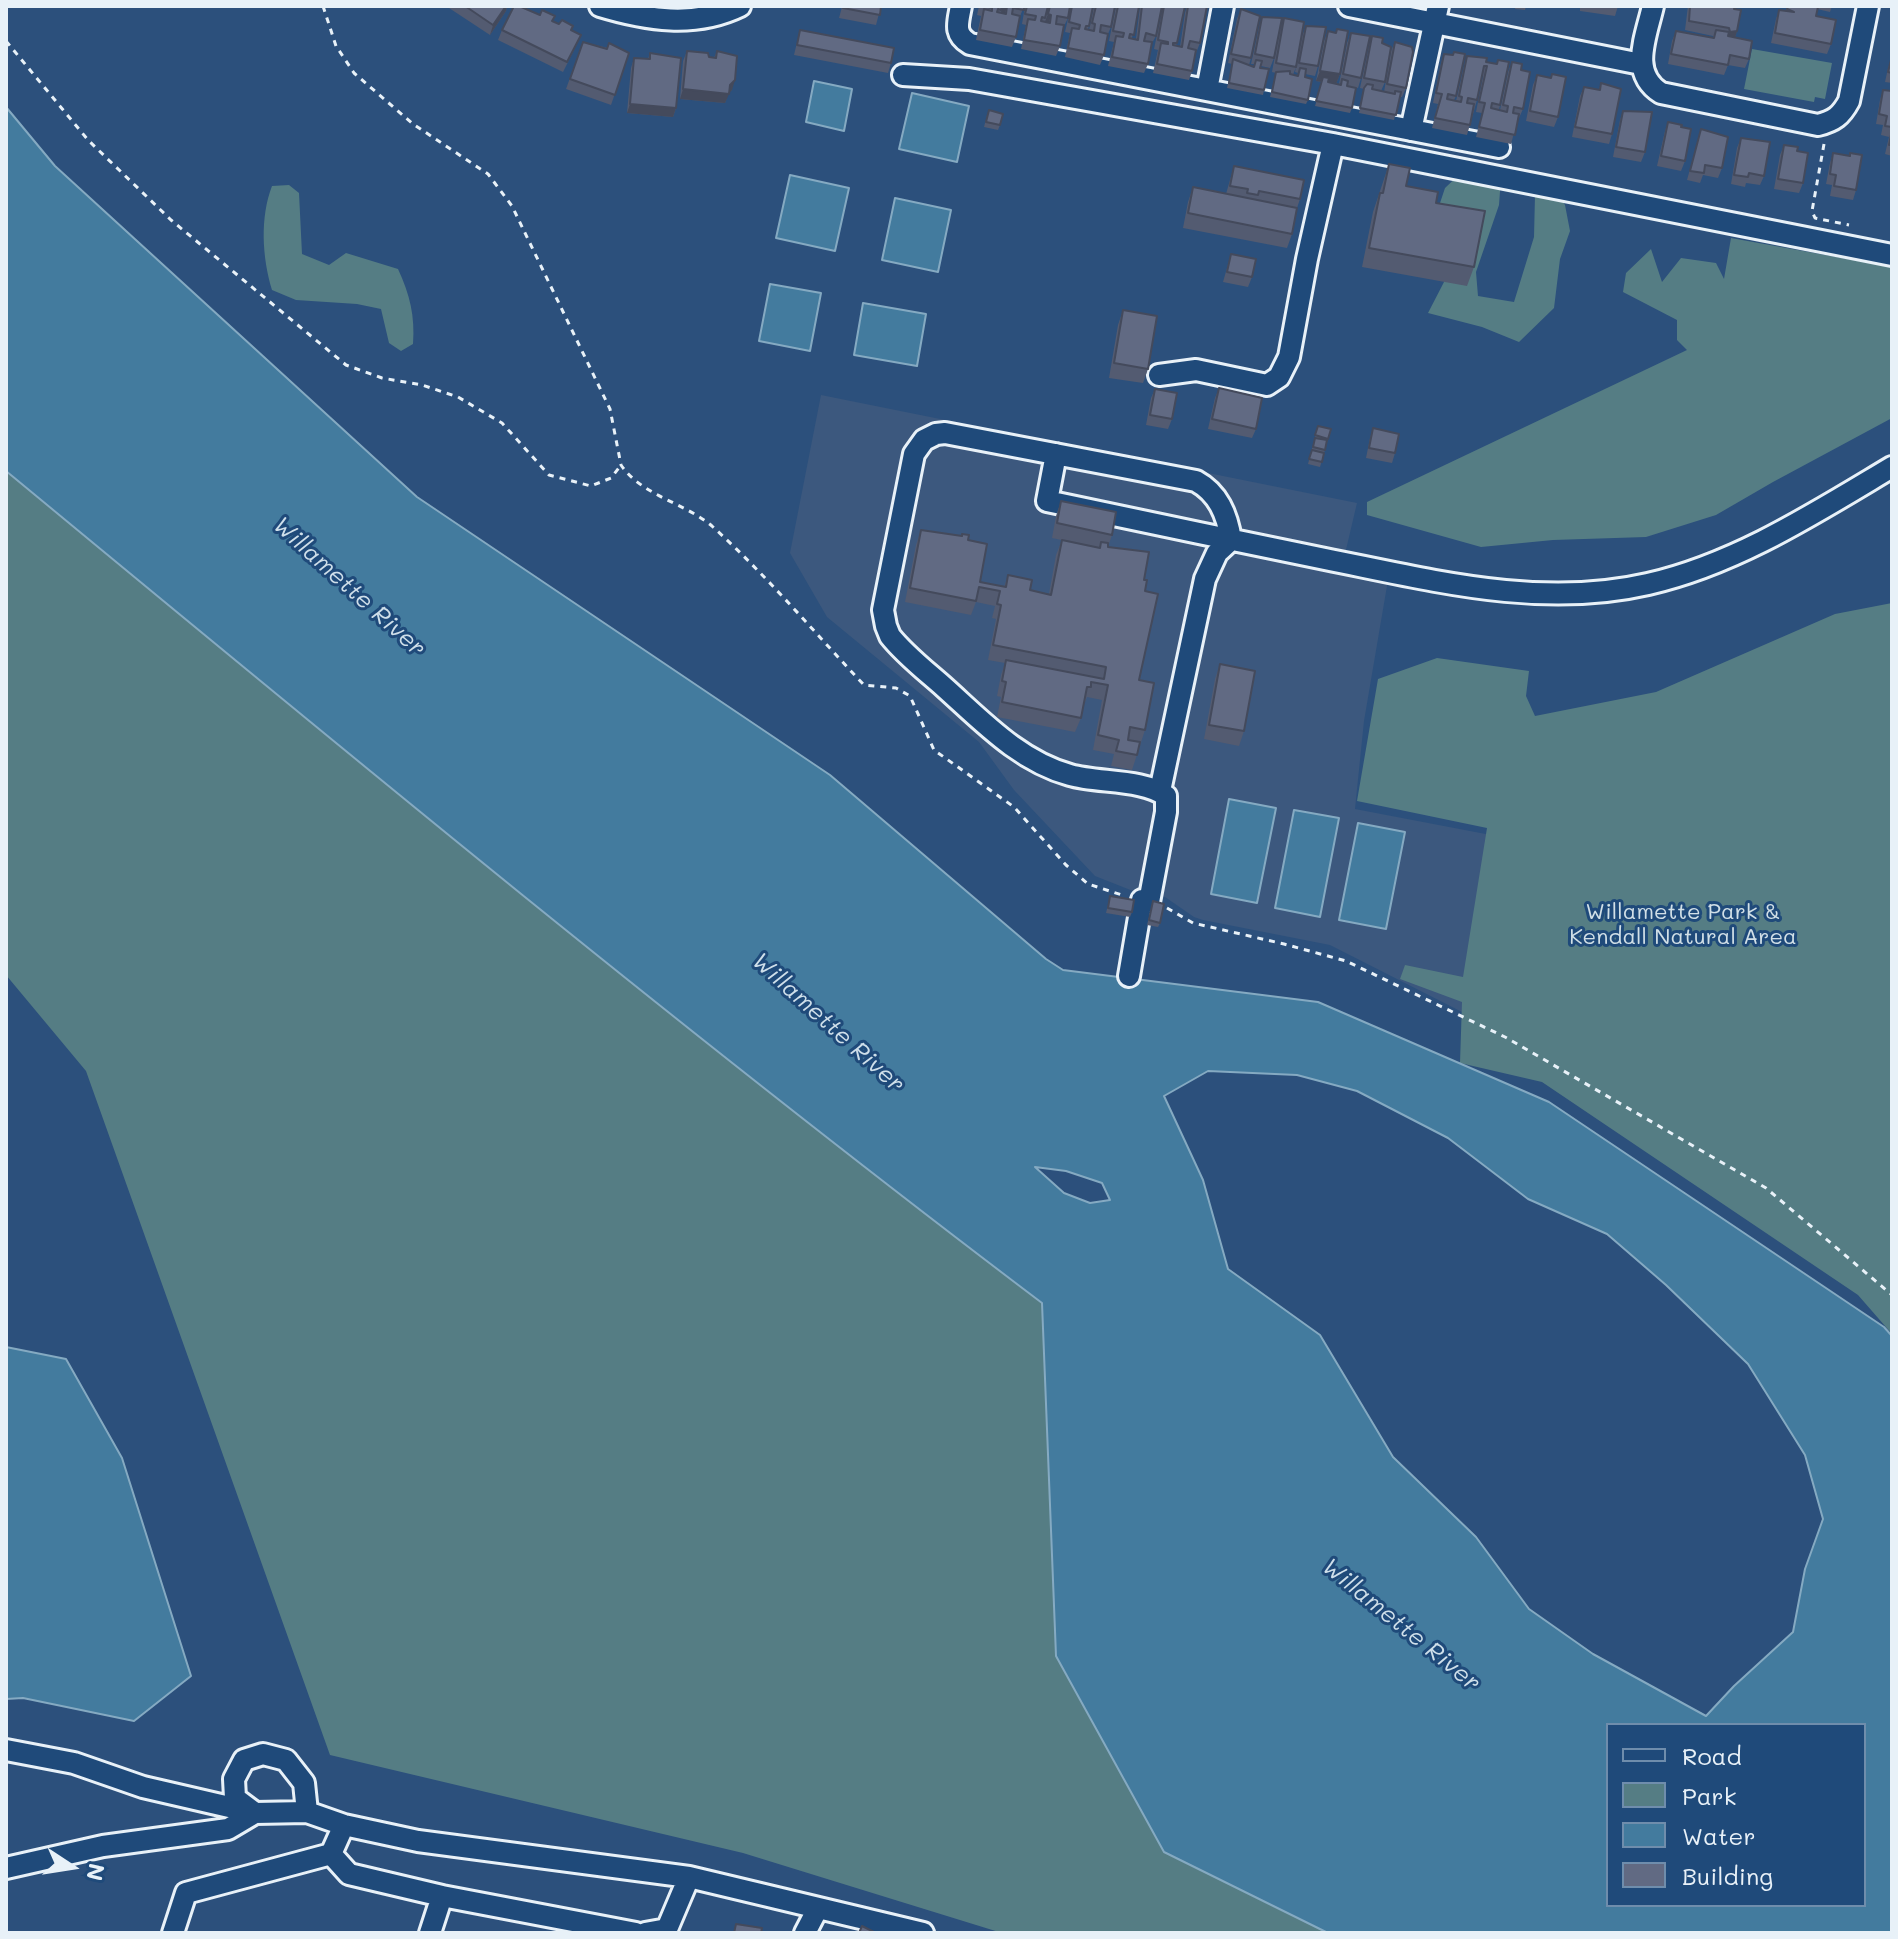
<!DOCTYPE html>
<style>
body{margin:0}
#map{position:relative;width:1898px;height:1939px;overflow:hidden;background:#2c507c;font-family:Mali,sans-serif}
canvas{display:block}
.frame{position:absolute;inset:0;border:8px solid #e8f1f8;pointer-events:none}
.legend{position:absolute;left:1606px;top:1723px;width:260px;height:184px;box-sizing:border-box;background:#1f4a7a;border:2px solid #6f8dac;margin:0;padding:10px 14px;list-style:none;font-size:24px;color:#e8f1f8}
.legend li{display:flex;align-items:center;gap:16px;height:40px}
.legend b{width:40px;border:2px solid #6f8dac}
.north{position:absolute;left:32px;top:1827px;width:80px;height:80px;-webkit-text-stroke:6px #1f4a7a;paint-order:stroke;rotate:102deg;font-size:22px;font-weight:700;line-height:32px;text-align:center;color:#e8f1f8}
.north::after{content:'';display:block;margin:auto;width:28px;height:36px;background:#e8f1f8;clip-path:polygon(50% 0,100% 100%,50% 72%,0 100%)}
</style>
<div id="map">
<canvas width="1898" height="1939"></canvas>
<div class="frame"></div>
<ul class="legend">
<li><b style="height:10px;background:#1f4a7a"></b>Road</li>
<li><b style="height:22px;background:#557d84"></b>Park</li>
<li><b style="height:22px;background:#437b9e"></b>Water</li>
<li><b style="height:22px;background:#616a83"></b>Building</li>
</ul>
<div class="north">N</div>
</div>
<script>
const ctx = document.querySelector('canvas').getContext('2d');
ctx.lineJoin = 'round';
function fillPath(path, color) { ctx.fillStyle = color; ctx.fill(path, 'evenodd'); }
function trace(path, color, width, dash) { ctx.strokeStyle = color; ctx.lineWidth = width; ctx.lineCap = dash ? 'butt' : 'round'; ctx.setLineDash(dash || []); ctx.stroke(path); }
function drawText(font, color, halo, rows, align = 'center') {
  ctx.font = font + ' Mali,sans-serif'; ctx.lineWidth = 6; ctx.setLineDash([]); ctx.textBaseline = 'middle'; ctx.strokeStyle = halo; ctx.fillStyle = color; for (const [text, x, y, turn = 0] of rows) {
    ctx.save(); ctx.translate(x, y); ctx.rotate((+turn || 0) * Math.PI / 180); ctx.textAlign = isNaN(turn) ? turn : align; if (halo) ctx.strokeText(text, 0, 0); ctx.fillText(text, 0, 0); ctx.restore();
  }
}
const built = new Path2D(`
 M 821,395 L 1357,503 L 1341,571 L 1388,580 L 1364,721 L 1355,809 L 1517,840 L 1464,1013 L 1330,945 L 1203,920 L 1194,917 L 1165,897 L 1133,891 L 1095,876 L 1014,790 L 979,742 L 827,617 L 790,553 Z`);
const green = new Path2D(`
 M 1752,49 L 1832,63 L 1825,99 L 1815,97 L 1814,102 L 1744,89 Z
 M 1464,170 L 1501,178 L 1499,205 L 1476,272 L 1478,296 L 1514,302 L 1534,237 L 1535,195 L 1555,189 L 1565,205 L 1570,231 L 1560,259 L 1554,308 L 1519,342 L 1482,327 L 1428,313 L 1444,282 L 1436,215 L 1445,188 Z
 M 289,185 L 299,193 L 302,254 L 329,265 L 346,253 L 398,269 C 410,295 415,316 413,344 L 401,351 L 389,343 L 381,309 L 357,304 L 296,300 L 272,290 C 262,257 260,217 272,186 Z
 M 1731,238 L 1892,267 L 1892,418 L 1773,482 L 1716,515 L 1646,537 L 1553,540 L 1481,547 L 1367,515 L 1367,502 L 1687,350 L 1677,340 L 1677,320 L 1623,292 L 1626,273 L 1651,249 L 1662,282 L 1681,258 L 1716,263 L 1724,279 Z
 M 6,471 C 347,753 689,1036 1042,1303 L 1056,1656 L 1164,1852 L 1328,1933 L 1002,1933 L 743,1853 L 330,1755 L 86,1071 L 6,975 Z
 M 1892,603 L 1892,1334 L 1858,1295 L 1542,1082 L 1460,1063 L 1462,1002 L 1400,979 L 1405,965 L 1463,977 L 1487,828 L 1357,801 L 1378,679 L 1437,658 L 1529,671 L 1526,696 L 1535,716 L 1656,692 L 1835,614 Z`);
const water = new Path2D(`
 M 814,81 L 852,89 L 844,131 L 806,122 Z
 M 912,93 L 969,106 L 957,162 L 899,149 Z
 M 6,107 L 55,166 L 417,497 L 830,775 L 1046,959 L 1063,970 L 1318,1002 L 1549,1102 L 1884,1327 L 1892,1336 L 1892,1933 L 1328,1933 L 1164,1852 L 1056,1656 L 1042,1303 C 689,1036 347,753 6,471 ZM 1208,1071 L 1297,1075 L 1357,1091 L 1448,1138 L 1528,1199 L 1607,1234 L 1666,1285 L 1748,1364 L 1805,1455 L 1823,1519 L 1805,1569 L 1793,1632 L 1734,1686 L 1706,1716 L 1593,1654 L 1529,1609 L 1476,1537 L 1393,1457 L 1320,1335 L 1228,1269 L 1203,1180 L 1164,1096 ZM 1035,1167 L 1066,1171 L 1102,1183 L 1110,1200 L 1090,1203 L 1064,1193 ZM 1608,1725 L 1864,1725 L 1864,1905 L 1608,1905 Z
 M 790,175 L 849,188 L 835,251 L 776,238 Z
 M 895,198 L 951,210 L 938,272 L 882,260 Z
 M 770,284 L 821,293 L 810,351 L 759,341 Z
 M 863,303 L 926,314 L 917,366 L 854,355 Z
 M 1229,799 L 1276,808 L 1257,903 L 1211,894 Z
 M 1294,810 L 1339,818 L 1320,917 L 1275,908 Z
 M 1358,823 L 1405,832 L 1386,929 L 1339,920 Z
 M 6,1347 L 66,1359 L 122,1458 L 191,1676 L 134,1721 L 23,1698 L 6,1699 Z`);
const path = new Path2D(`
 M 323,6 L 336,46 L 354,73 L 413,124 L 488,174 L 512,206 L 610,409 L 621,465 C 642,496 686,503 713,527 C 767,576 814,632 864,685 L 896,688 L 910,696 L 934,750 L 1014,807 L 1066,865 L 1088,884 L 1125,896
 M 6,41 L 88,140 L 171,220 L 346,365 L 382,378 L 422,385 L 458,397 L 502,423 L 549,475 L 591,486 L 611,478 L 621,465
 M 1824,144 L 1812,211 L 1815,218 L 1849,225
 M 1167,908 L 1193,923 L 1284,944 L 1346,961 L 1505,1037 L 1766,1188 L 1892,1295`);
const minor = new Path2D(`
 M 600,6 C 646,20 695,28 740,6
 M 961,6 C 958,23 953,34 970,44 L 1499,147
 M 1349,6 L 1641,64
 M 1653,6 C 1646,37 1629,73 1661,93 L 1818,125 C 1834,121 1841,116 1849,101 L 1868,6
 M 903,75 L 969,79 L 1333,144 L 1892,255
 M 1207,90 L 1223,6
 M 1411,130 L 1438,6
 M 1159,375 L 1196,370 L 1267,385 L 1279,377 L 1289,357 L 1307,259 L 1333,144
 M 1056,454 L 1047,501 C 1140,521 1232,540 1325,559 C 1431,580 1540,609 1648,584 C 1736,564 1815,513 1892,467
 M 1160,791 L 1205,579 L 1217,553 L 1231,540
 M 1149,902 L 1166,812 L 1166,796 C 1144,779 1097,783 1070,775 C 1019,761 982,721 944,687 C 926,671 905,655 890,636 L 886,626 L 883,610 L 914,454 L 924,440 L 936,434 L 945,433 L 1196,481 C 1218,493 1227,514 1231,540
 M 1129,976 L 1142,900
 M 6,1750 L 74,1763 L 143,1787 L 251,1812
 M 307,1812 L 304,1783 L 286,1760 L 263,1754 L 244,1760 L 234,1779 L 235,1798 L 255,1813 L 307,1812 L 344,1825 L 418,1841 L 689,1877 L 923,1933
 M 331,1854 L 349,1874 L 442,1896
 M 6,1868 L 103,1846 L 228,1829 L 255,1813
 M 173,1933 L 186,1893 L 331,1854 L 344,1825
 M 430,1933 L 442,1896 L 636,1933
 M 645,1933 L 667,1929 L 689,1877
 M 805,1933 L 818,1908`);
const wall = new Path2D(`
 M 446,6 L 507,6 L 506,11 L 490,35 Z
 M 839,6 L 881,6 L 876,25 L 839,18 L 842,7 Z
 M 979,6 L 1002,6 L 1001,13 L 1002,6 L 1024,6 L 1019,19 L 1016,37 L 1012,47 L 976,40 L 981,16 L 977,15 Z
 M 1025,6 L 1048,6 L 1045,22 L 1048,6 L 1070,6 L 1068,18 L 1063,28 L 1060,46 L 1056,56 L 1021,49 L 1026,25 L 1022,24 Z
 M 1071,6 L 1093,6 L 1088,30 L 1089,30 L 1094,6 L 1115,6 L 1111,27 L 1107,36 L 1104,55 L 1100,65 L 1065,57 L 1070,33 L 1065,32 Z
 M 1116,6 L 1139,6 L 1132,38 L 1136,39 L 1140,6 L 1162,6 L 1156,36 L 1151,45 L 1148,64 L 1144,73 L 1108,66 L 1114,42 L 1109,41 Z
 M 1163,6 L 1185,6 L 1176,46 L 1180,47 L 1185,13 L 1187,6 L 1200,43 L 1196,53 L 1192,71 L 1189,80 L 1153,73 L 1158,50 L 1154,49 Z
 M 1516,6 L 1526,6 L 1525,10 L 1515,9 Z
 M 1580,6 L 1618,6 L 1615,16 L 1580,11 Z
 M 1688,6 L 1735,6 L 1737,31 L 1735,37 L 1749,59 L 1745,68 L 1728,65 L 1724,75 L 1668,64 L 1672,41 L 1676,31 L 1713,38 L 1713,36 L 1685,30 Z
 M 1787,6 L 1832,6 L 1830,12 L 1817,9 L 1816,16 L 1831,44 L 1827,54 L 1771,43 L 1776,19 L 1779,10 L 1786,11 Z
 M 1241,9 L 1251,58 L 1249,65 L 1254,66 L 1254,64 L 1251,64 L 1259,27 L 1262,17 L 1274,58 L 1270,68 L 1261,66 L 1264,90 L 1263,95 L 1227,88 L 1232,64 L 1228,63 L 1237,19 Z
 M 1284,18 L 1296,67 L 1293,75 L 1297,76 L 1298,73 L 1295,72 L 1302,36 L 1306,26 L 1318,66 L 1315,76 L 1305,74 L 1308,100 L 1306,104 L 1270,97 L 1276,73 L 1272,72 L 1280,28 Z
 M 553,21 L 572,30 L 577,44 L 563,72 L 498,40 L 502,30 Z
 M 800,30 L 891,63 L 888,73 L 794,55 Z
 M 1328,31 L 1340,74 L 1336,84 L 1340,85 L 1339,84 L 1347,43 L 1351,33 L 1361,78 L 1358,88 L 1347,86 L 1352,108 L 1350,113 L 1315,106 L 1322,82 L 1316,81 L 1324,41 Z
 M 1372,36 L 1382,43 L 1385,82 L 1381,91 L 1384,92 L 1391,51 L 1395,42 L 1406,88 L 1402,97 L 1400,97 L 1394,120 L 1359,113 L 1364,89 L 1360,88 L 1369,45 Z
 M 583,42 L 629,53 L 611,105 L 566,89 Z
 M 687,51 L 714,58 L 717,51 L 732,90 L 729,92 L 725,103 L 680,99 L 683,61 Z
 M 650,53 L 676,108 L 673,117 L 627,113 L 631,68 L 634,58 L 648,59 Z
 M 1444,54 L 1456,96 L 1454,100 L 1456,101 L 1464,66 L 1467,56 L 1486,62 L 1500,105 L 1499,110 L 1500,110 L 1508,72 L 1512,62 L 1521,70 L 1523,109 L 1519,118 L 1518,118 L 1511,144 L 1476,137 L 1482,113 L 1476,112 L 1483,76 L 1482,76 L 1477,100 L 1467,135 L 1432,128 L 1438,104 L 1433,103 L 1441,63 Z
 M 1892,56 L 1892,83 L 1885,82 L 1888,68 Z
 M 1537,75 L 1558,117 L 1554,127 L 1526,121 L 1533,85 Z
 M 1601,83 L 1612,134 L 1609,144 L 1572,137 L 1580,96 L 1584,87 L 1599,90 Z
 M 1883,90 L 1892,91 L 1892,156 L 1885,154 L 1889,137 L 1881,135 L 1883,125 L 1876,124 L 1880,100 Z
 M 1623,111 L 1645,152 L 1641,162 L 1613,157 L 1620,120 Z
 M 987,115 L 1000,125 L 998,130 L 984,127 Z
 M 1668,122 L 1681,127 L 1685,161 L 1681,171 L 1657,166 L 1665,131 Z
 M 1701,129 L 1722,168 L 1718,178 L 1703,175 L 1700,183 L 1687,180 Z
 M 1741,138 L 1764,176 L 1760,185 L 1746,183 L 1745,187 L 1731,184 L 1737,148 Z
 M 1784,145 L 1797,151 L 1803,183 L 1799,193 L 1774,189 L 1780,155 Z
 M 1833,153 L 1856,190 L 1853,200 L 1830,196 L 1832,185 L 1826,184 L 1830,163 Z
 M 1389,164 L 1406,186 L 1436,203 L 1474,267 L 1467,286 L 1362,267 L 1373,212 Z
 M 1234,166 L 1300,199 L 1297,208 L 1292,234 L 1287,248 L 1183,228 L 1188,202 L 1193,187 L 1226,194 Z
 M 1231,254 L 1252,277 L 1248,287 L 1223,282 Z
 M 1123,310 L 1148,369 L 1143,383 L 1109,378 L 1118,325 Z
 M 1219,388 L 1256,429 L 1252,438 L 1208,429 L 1215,398 Z
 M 1155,389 L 1172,419 L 1168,429 L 1146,425 L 1151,398 Z
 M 1318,426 L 1331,429 L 1320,467 L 1308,464 Z
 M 1373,428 L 1395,453 L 1392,463 L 1366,458 L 1370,438 Z
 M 1061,501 L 1112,535 L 1108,547 L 1144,580 L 1145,591 L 1139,680 L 1145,730 L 1132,770 L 1111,766 L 1114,754 L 1093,750 L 1102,700 L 1087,697 L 1085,702 L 1084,702 L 1081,718 L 1075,732 L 997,717 L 1001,697 L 997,696 L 1001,675 L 1005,663 L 988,660 L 996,619 L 992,618 L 995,606 L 976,602 L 971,615 L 905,602 L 916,545 L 921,530 L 968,540 L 980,582 L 1004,587 L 1008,575 L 1030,590 L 1049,594 L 1056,555 L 1062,540 L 1099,548 L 1052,538 L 1056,516 Z
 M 1220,664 L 1244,731 L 1239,746 L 1204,739 L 1215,679 Z
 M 1110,896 L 1132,912 L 1130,917 L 1106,913 Z
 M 1153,901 L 1160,923 L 1158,927 L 1147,925 Z`);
const shadedWall = new Path2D(`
 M 506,6 L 507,6 L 506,11 L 490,35 L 493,25 Z
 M 1003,6 L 1007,6 L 1004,16 L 1000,15 Z
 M 1048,14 L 1051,15 L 1048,25 L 1044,24 Z
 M 1737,31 L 1734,41 L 1726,41 L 1730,32 Z
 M 1320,71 L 1340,74 L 1336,84 L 1316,81 Z
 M 735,80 L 732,90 L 728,94 L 729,94 L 725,103 L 680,99 L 683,89 L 730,85 Z
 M 630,104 L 676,108 L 673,117 L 627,113 Z`);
const building = new Path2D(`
 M 465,6 L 506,6 L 493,25 Z
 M 514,6 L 519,6 L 540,15 L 542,10 L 555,16 L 552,21 L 559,24 L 562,20 L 573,26 L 571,30 L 581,35 L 567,62 L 502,30 Z
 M 843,6 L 881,6 L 880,15 L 843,8 Z
 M 983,6 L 1002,6 L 1001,10 L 998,9 L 997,12 L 1006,14 L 1007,6 L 1006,6 L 1024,6 L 1024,10 L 1013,8 L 1012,14 L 1020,16 L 1016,37 L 980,30 L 984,9 L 992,11 L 992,8 Z
 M 1027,6 L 1048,6 L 1045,18 L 1042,17 L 1041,21 L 1050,23 L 1051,15 L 1048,14 L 1050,6 L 1070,6 L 1068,18 L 1057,16 L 1056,24 L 1064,25 L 1060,46 L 1024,40 L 1028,19 L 1035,20 L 1036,16 L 1025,14 Z
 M 1072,6 L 1093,6 L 1089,26 L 1086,26 L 1085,29 L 1094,31 L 1095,24 L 1092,23 L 1096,6 L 1115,6 L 1111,27 L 1101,25 L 1100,32 L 1108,34 L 1104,55 L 1068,48 L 1072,28 L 1079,29 L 1080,25 L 1069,22 Z
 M 1118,6 L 1139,6 L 1134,35 L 1130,34 L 1129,38 L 1138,40 L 1142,6 L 1162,6 L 1156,36 L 1146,33 L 1144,41 L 1152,42 L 1148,64 L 1112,57 L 1116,36 L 1123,37 L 1124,33 L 1113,31 Z
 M 1164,6 L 1185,6 L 1177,43 L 1173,43 L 1173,45 L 1182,47 L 1188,6 L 1207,6 L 1200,43 L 1190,41 L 1188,48 L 1196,50 L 1192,71 L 1157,64 L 1161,43 L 1168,44 L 1168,42 L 1158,40 Z
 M 1690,6 L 1735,6 L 1734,9 L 1741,10 L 1737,31 L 1730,32 L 1729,28 L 1689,21 Z
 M 1788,6 L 1818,7 L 1816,16 L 1836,20 L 1831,44 L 1775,33 L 1779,10 L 1794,12 L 1787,9 Z
 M 1241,9 L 1260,16 L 1251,58 L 1231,54 Z
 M 1262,17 L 1282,18 L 1274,58 L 1255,54 Z
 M 1284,18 L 1304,22 L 1296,67 L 1276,63 Z
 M 1306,26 L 1326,27 L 1318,66 L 1299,63 Z
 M 1337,29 L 1348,31 L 1340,74 L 1320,71 L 1328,31 L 1336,33 Z
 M 800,30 L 894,48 L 891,63 L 797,45 Z
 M 1716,30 L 1729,32 L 1728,36 L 1752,41 L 1749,59 L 1730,55 L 1728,65 L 1671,54 L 1676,31 L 1714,38 Z
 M 1351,33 L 1370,36 L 1361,78 L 1343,74 Z
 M 1372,36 L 1383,38 L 1382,43 L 1391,47 L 1385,82 L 1364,78 Z
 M 583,42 L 607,49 L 609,43 L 629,53 L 615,95 L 570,79 Z
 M 1395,42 L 1412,47 L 1413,52 L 1406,88 L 1387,84 Z
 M 687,51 L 708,53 L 709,57 L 716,58 L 717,51 L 737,56 L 735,80 L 730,85 L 729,94 L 683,89 Z
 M 1454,52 L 1465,54 L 1456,96 L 1448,94 L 1447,99 L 1461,102 L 1462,97 L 1459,96 L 1467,56 L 1487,58 L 1486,62 L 1497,64 L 1498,60 L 1509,62 L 1500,105 L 1492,103 L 1491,108 L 1507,112 L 1508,106 L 1503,105 L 1512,62 L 1522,64 L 1521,70 L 1530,72 L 1523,109 L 1514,107 L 1513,113 L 1519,114 L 1515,135 L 1479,127 L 1485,103 L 1479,102 L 1487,66 L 1484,66 L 1477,100 L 1468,98 L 1467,103 L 1474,104 L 1470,125 L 1435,118 L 1442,94 L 1436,93 L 1444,54 L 1453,55 Z
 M 650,53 L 681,58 L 676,108 L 630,104 L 634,58 L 650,59 Z
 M 1892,56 L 1892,73 L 1888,72 Z
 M 1233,59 L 1254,67 L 1256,60 L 1262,61 L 1260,68 L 1269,69 L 1264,90 L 1229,83 Z
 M 1300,68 L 1306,69 L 1305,77 L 1312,79 L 1308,100 L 1272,92 L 1276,72 L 1290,71 L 1290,74 L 1298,76 Z
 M 1552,74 L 1566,77 L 1558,117 L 1530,111 L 1537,75 L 1551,78 Z
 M 1323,77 L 1329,78 L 1328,82 L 1341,85 L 1342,79 L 1348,81 L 1347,86 L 1356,88 L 1352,108 L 1316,101 Z
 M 1601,83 L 1621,89 L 1612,134 L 1575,127 L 1584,87 L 1600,90 Z
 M 1367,84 L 1373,85 L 1372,89 L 1395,94 L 1395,91 L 1401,92 L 1396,115 L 1360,108 L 1364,88 Z
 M 1883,90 L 1892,91 L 1892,127 L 1885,126 L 1887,116 L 1879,114 Z
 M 989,110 L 1003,114 L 1000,125 L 986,122 Z
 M 1623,111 L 1652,112 L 1645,152 L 1616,147 Z
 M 1668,122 L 1682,125 L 1681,127 L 1691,129 L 1685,161 L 1661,156 Z
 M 1701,129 L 1728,137 L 1722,168 L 1705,165 L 1704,173 L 1690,171 Z
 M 1892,130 L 1892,145 L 1889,145 Z
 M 1741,138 L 1770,142 L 1764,176 L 1749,173 L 1748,177 L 1734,175 Z
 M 1784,145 L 1798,147 L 1797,151 L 1808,153 L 1803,183 L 1778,179 Z
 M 1833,153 L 1850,156 L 1850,153 L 1862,155 L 1856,190 L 1834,186 L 1836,175 L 1830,174 Z
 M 1389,164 L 1410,168 L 1406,186 L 1438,192 L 1436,203 L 1485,211 L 1474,267 L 1369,248 L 1380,193 L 1383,193 Z
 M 1234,166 L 1304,180 L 1300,199 L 1259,191 L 1258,195 L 1247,193 L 1248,189 L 1230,186 Z
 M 1193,187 L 1297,208 L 1292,234 L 1188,213 Z
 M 1231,254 L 1256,259 L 1252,277 L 1227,272 Z
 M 1123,310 L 1157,316 L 1148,369 L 1114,363 Z
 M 1219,388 L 1262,398 L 1256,429 L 1212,419 Z
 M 1155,389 L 1177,393 L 1172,419 L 1150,415 Z
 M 1318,426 L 1331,429 L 1328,439 L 1315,435 Z
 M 1373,428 L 1399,434 L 1395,453 L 1369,448 Z
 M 1315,438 L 1327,440 L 1325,450 L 1313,447 Z
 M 1312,450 L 1324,453 L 1322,462 L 1309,459 Z
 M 1061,501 L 1116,512 L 1112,535 L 1057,523 Z
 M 921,530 L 962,536 L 962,534 L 969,535 L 968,540 L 987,544 L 980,582 L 1006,587 L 1008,575 L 1032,580 L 1030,590 L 1051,595 L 1062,540 L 1100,548 L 1101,542 L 1108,543 L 1108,547 L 1149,552 L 1144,580 L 1147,580 L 1145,591 L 1158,594 L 1139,680 L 1154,683 L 1145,730 L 1130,727 L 1128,740 L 1140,742 L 1137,755 L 1116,751 L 1119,740 L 1098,735 L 1108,685 L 1091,682 L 1091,687 L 1087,687 L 1081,718 L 1002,702 L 1006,682 L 1002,681 L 1006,660 L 1104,679 L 1106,667 L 993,645 L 1001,605 L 997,604 L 1000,591 L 979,587 L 976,601 L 910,588 Z
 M 1220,664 L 1255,671 L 1244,731 L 1209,725 Z
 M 1110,896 L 1134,900 L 1132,912 L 1108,908 Z
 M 1153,901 L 1164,904 L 1160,923 L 1149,920 Z
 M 736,1924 L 762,1928 L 761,1933 L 734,1933 Z
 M 862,1926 L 876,1933 L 859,1933 Z`);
const parkNames = [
 ["Willamette Park &",1683,912],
 ["Kendall Natural Area",1683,937]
];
const waterNames = [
 ["Willamette River",349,587,42],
 ["Willamette River",828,1023,42],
 ["Willamette River",1401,1625,39]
];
fillPath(built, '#3c587e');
fillPath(green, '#557d84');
fillPath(water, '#437b9e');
trace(water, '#85aac2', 2);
trace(minor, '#e8f1f8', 26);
trace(path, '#e8f1f8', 3, [6, 6]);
trace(minor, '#1f4a7a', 20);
fillPath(wall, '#535b71');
fillPath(shadedWall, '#444a5c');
fillPath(building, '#616a83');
trace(building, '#444a5c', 2);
drawText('22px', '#d2e0e7', '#1f4a7a', parkNames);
drawText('italic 24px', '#cfdfea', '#1f4a7a', waterNames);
</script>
